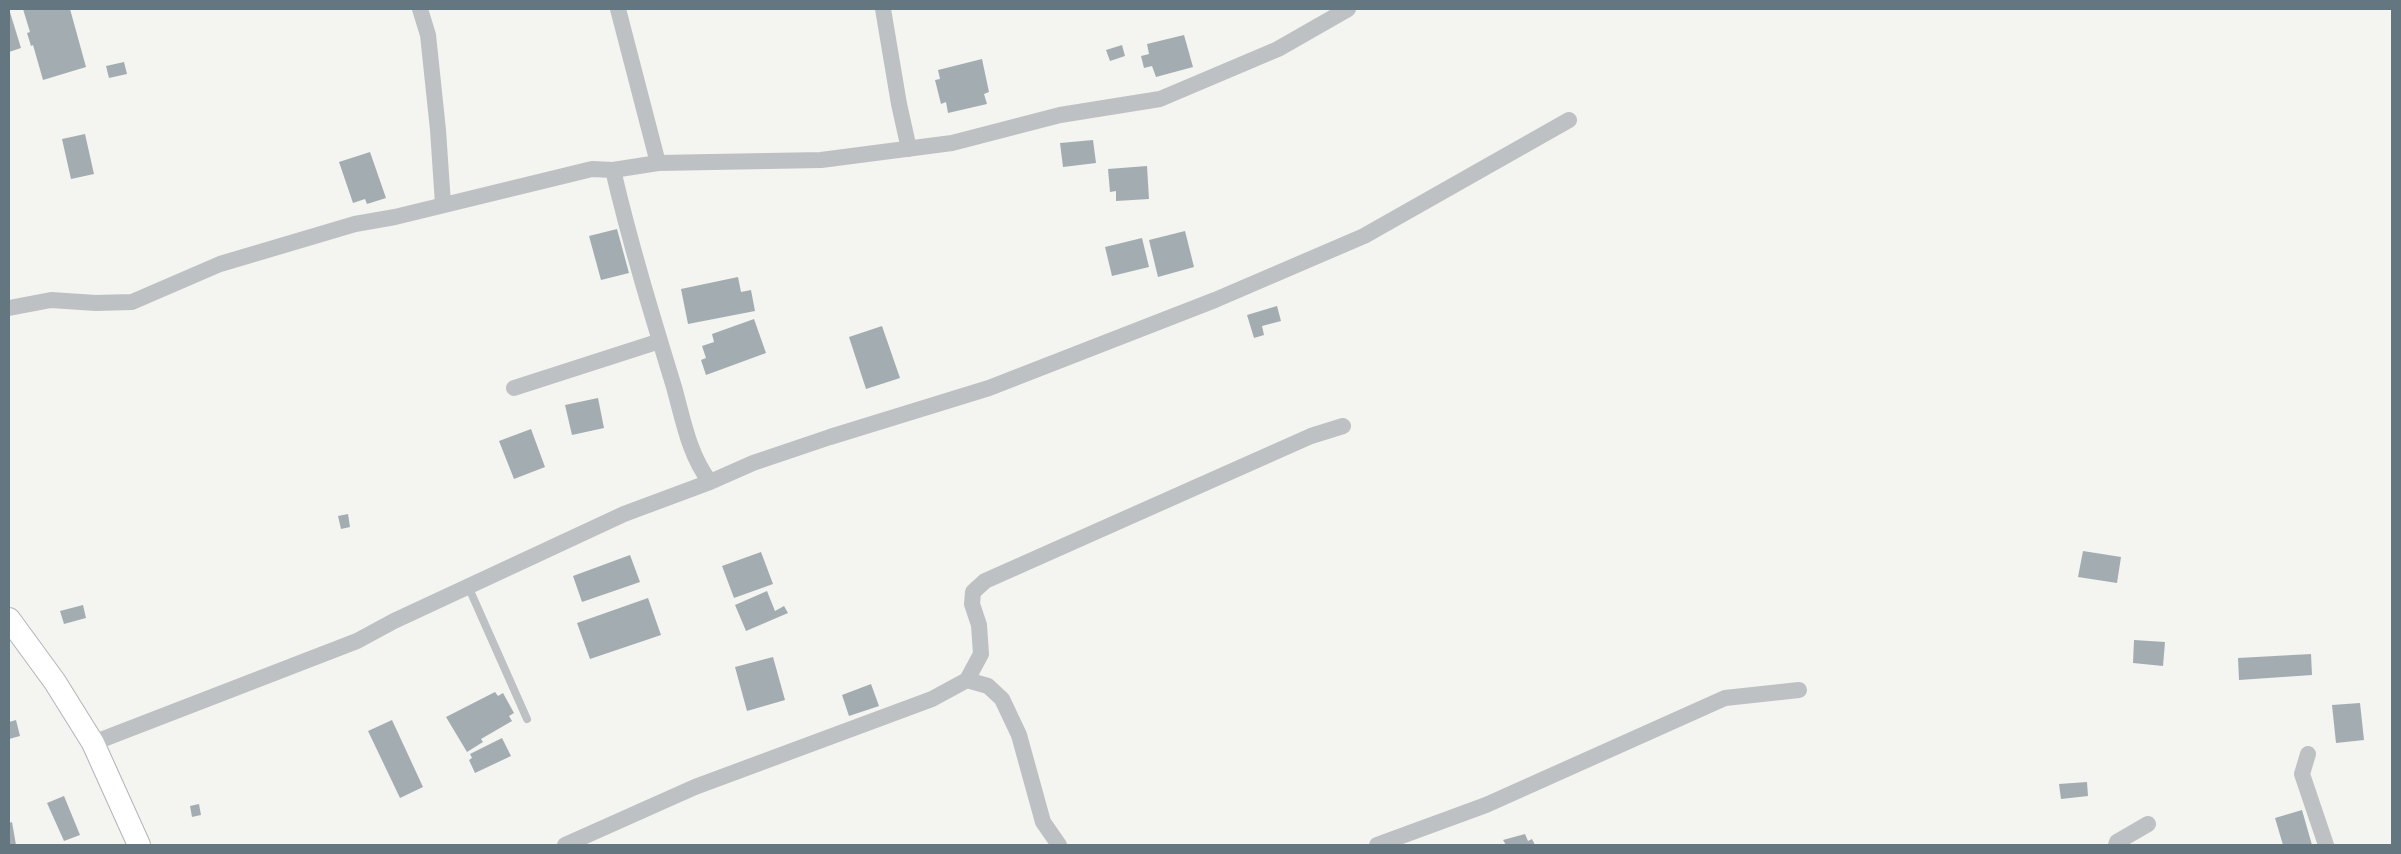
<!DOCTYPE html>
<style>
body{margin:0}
#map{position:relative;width:2401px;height:854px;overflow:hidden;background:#f4f4f0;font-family:"PT Sans",sans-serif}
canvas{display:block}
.frame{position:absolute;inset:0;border:10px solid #647680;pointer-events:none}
</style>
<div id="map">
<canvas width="2401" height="854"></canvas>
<div class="frame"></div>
</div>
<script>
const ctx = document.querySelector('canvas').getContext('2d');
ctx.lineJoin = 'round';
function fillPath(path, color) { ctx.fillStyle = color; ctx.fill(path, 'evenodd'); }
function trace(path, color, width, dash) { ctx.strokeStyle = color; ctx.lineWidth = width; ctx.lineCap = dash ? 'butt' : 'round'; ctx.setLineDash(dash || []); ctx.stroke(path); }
const building = new Path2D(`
 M 9,9 L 21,48 L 9,52 Z
 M 23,9 L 70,9 L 86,67 L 43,80 L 33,45 L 31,46 L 27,33 L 30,32 Z
 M 1184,35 L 1193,67 L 1156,77 L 1152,66 L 1144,68 L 1141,56 L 1149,54 L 1147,44 Z
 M 1122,45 L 1125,56 L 1110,61 L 1106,50 Z
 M 982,59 L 989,92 L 984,94 L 987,104 L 948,113 L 946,102 L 941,104 L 935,80 L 940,79 L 938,70 Z
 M 124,62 L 127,74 L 109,78 L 106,66 Z
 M 85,134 L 94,174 L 71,179 L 62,139 Z
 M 1093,140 L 1096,163 L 1063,167 L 1060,143 Z
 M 370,152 L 386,198 L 367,204 L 365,199 L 353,203 L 339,162 Z
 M 1147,166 L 1149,199 L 1116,201 L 1116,191 L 1110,192 L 1108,169 Z
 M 617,229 L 629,273 L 601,280 L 589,236 Z
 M 1185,231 L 1194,267 L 1158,277 L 1149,240 Z
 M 1142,238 L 1149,267 L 1112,276 L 1105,247 Z
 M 738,277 L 741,292 L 751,290 L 755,311 L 688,324 L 681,289 Z
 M 1277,306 L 1281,321 L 1262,326 L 1264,335 L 1254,338 L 1247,315 Z
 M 754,319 L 766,353 L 706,375 L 701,360 L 706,358 L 702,346 L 714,342 L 712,334 Z
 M 882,326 L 900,378 L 866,389 L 849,337 Z
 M 598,398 L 604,428 L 572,435 L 565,405 Z
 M 531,429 L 545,467 L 514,479 L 499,441 Z
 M 348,514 L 350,527 L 341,529 L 338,516 Z
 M 2083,551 L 2121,557 L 2117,583 L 2078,577 Z
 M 761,552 L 773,584 L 734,598 L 722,566 Z
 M 630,555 L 640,582 L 582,602 L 573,576 Z
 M 767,591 L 775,611 L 784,606 L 788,613 L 746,631 L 735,605 Z
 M 648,598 L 661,635 L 590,659 L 577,623 Z
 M 83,605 L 86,618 L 64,624 L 60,611 Z
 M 2134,640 L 2165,642 L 2163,666 L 2133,663 Z
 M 2311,654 L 2312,675 L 2239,680 L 2238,658 Z
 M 773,657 L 785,700 L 747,711 L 735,667 Z
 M 871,684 L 879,706 L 849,716 L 842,695 Z
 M 495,692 L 498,696 L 503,693 L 514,713 L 509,716 L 512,721 L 481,739 L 483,742 L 467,752 L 446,717 Z
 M 2360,703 L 2364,740 L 2336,743 L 2332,705 Z
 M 16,720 L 20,736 L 9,739 L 9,722 Z
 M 392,720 L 423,787 L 400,798 L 368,731 Z
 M 502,738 L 511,756 L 475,773 L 469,760 L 472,758 L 470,754 Z
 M 2087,782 L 2088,796 L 2061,799 L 2059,784 Z
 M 64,796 L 80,835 L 64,841 L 47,803 Z
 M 199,804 L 201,815 L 192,817 L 190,806 Z
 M 2302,810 L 2312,845 L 2283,845 L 2275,818 Z
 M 12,822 L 16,845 L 9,845 L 9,823 Z
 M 1525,834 L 1528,841 L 1532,839 L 1535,845 L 1506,845 L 1503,840 Z`);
const service = new Path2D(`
 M 468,586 L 527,719`);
const minor = new Path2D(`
 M 420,9 L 428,35 L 438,130 L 443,204
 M 618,9 L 658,163
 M 883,9 L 899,104 L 909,149
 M 613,170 L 658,163 L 821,160 L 952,143 L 1060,115 L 1160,99 L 1278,49 L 1348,9
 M 9,308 L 51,300 L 96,303 L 132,302 L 220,264 L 355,224 L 395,217 L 592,169 L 613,170 C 630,243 652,315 674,387 C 683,419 689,455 710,482 L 753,463 L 830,437 L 989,388 L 1215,300 L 1364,236 L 1569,120
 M 514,388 L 660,341
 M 967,680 L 988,686 L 1002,699 L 1019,735 L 1043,822 L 1059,845
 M 93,743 L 357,641 L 394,621 L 624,514 L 710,482
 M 2308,754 L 2302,774 L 2326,845
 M 565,845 L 695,787 L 932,699 L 967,680 L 981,654 L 979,625 L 972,604 L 973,592 L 985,581 L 1311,436 L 1343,426
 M 1377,845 L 1486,805 L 1725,698 L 1799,690
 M 2116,845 L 2117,842 L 2148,824`);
const secondary = new Path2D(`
 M 9,619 L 55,682 L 93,743 L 139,845`);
fillPath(building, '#a3adb1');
trace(secondary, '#afb5b9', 24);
trace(service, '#bdc1c4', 8);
trace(minor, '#bdc1c4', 16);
trace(secondary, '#fff', 22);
</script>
